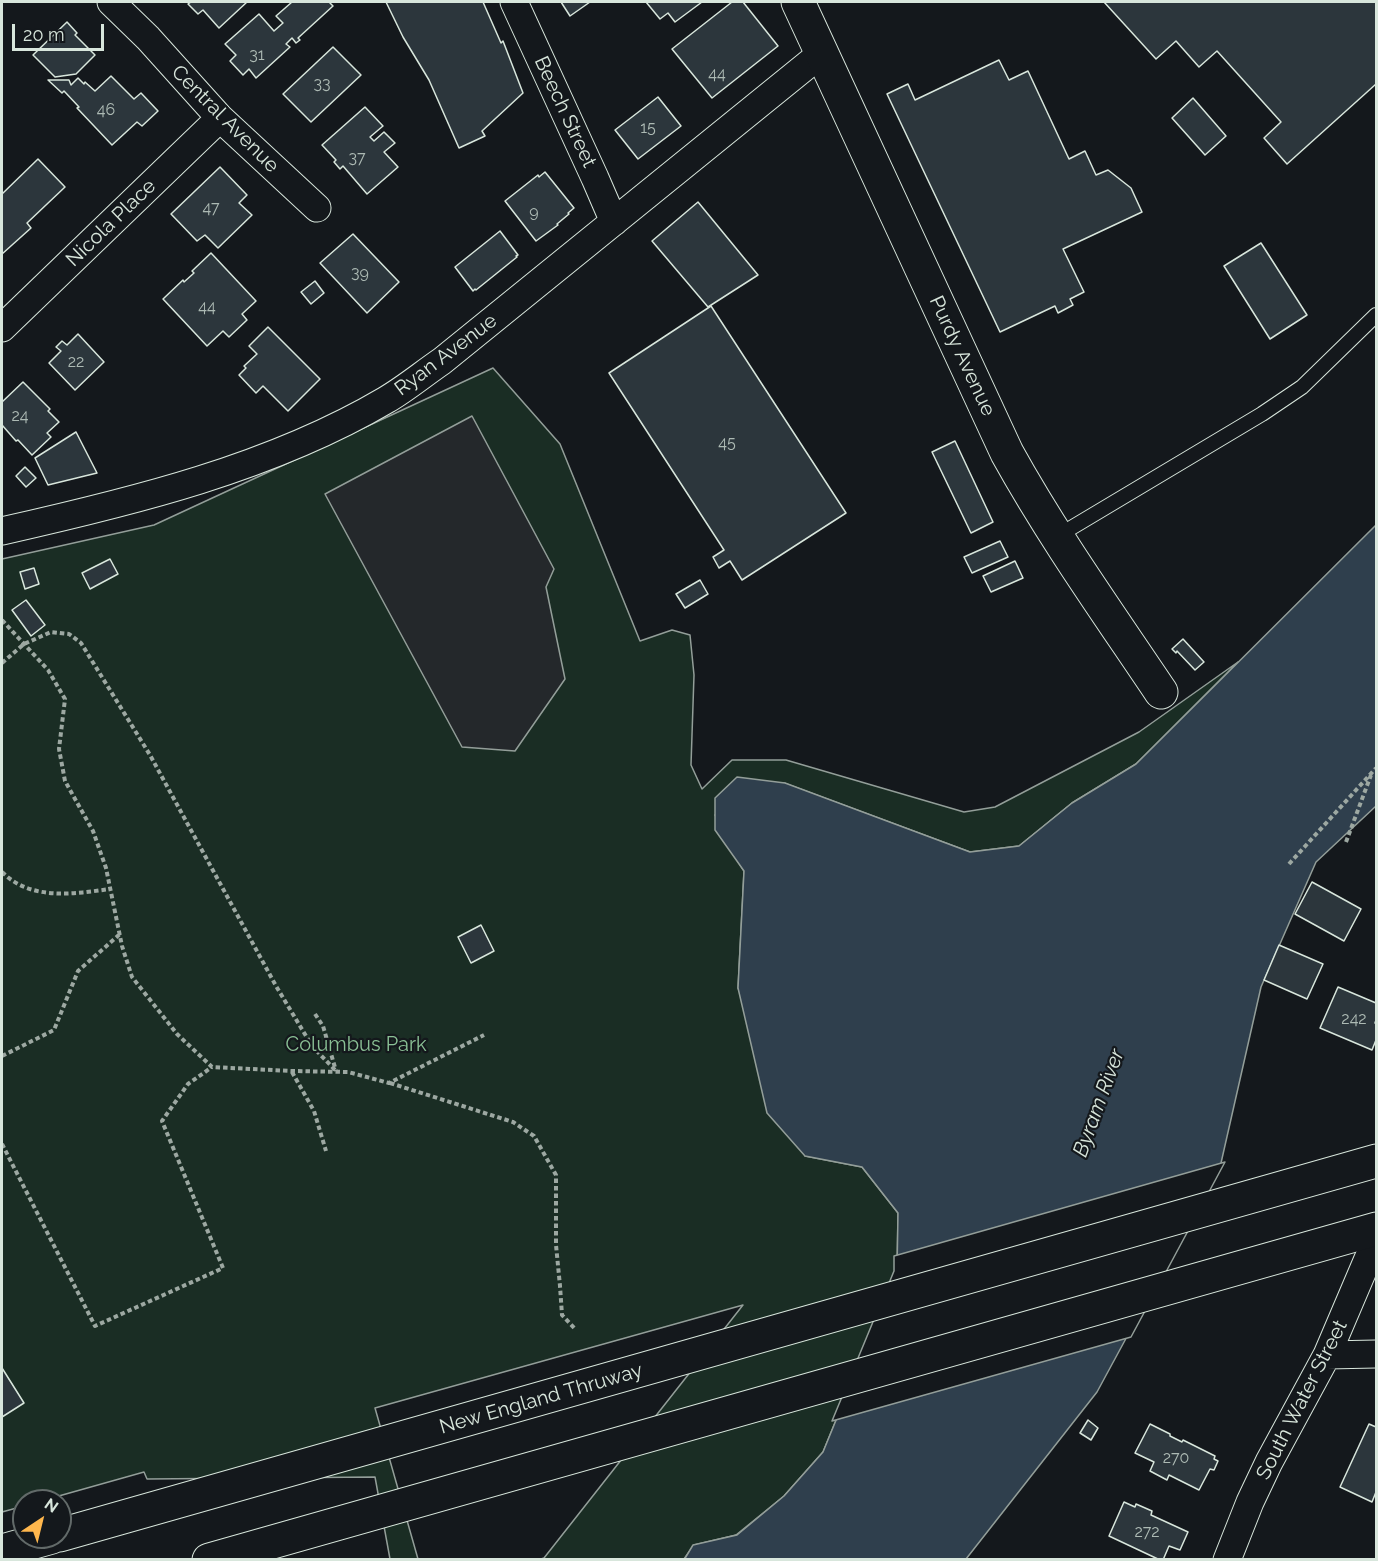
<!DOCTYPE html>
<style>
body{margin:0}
#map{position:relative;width:1378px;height:1561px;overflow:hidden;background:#14181c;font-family:Raleway,sans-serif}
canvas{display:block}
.frame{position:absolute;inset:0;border:3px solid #d8e6dc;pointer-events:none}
.north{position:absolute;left:12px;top:1489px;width:60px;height:60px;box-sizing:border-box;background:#14181c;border:2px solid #626a69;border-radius:50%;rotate:35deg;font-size:16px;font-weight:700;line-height:24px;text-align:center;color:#d8e6dc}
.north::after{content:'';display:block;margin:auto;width:21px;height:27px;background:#ffb74d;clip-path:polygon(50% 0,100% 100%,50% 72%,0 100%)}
.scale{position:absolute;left:12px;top:24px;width:92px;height:27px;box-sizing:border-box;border:3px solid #d8e6dc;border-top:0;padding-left:8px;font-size:18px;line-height:21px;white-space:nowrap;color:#d8e6dc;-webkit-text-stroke:4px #14181c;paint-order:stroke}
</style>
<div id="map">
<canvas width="1378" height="1561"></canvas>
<div class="frame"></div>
<div class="north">N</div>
<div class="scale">20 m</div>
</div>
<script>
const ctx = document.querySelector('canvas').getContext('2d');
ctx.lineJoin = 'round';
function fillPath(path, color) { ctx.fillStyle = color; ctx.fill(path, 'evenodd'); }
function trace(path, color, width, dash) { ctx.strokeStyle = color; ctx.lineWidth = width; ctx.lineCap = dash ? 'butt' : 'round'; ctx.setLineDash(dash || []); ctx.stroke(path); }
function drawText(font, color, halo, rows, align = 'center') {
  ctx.font = font + ' Raleway,sans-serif'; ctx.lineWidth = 4.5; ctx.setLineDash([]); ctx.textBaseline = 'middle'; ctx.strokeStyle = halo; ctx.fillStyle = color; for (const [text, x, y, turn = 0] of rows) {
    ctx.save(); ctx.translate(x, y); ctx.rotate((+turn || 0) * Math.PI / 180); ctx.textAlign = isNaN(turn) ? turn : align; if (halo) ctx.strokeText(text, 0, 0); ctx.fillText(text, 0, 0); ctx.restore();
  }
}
const green = new Path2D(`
 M 493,368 L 560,444 L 640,641 L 672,630 L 690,635 L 694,675 L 691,765 L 702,789 L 732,760 L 786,760 L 964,812 L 995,807 L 1139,732 L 1238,662 L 1136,764 L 1072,803 L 1019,846 L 970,852 L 784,783 L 715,815 L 737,860 L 744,871 L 738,988 L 805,1156 L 862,1167 L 898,1213 L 897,1271 L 823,1452 L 784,1496 L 736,1535 L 694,1545 L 684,1559 L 541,1559 L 544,1558 L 743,1305 L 375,1408 L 418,1559 L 390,1559 L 375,1477 L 147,1479 L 144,1472 L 41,1501 L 24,1501 L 24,1506 L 2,1512 L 2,559 L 154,525 Z`);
const parking = new Path2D(`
 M 472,416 L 554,569 L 546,587 L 565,679 L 515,751 L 462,747 L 325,494 Z`);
const water = new Path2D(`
 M 1376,525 L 1376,806 L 1316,862 L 1261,987 L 1221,1163 L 1097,1392 L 966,1559 L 684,1560 L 693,1545 L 737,1535 L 784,1496 L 823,1452 L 897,1271 L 898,1213 L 862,1167 L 805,1156 L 767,1113 L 738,988 L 744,871 L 715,830 L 715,798 L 737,777 L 785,783 L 970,852 L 1019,846 L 1072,803 L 1136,764 Z`);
const pier = new Path2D(`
 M 1225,1162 L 1131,1337 L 832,1421 L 894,1271 L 894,1256 Z`);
const building = new Path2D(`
 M 191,2 L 247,2 L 219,28 L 203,10 L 198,14 L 188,4 Z
 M 292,2 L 329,2 L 333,6 L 298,38 L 300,40 L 296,43 L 292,38 L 286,44 L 290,47 L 256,78 L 249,69 L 243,75 L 230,61 L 236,55 L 225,44 L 259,14 L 274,31 L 283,23 L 276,16 Z
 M 386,2 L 483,2 L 501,43 L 503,41 L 523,93 L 482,131 L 485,136 L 459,148 L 429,80 L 403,37 Z
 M 561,2 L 590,2 L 570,16 Z
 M 646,2 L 702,2 L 675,22 L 668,13 L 660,19 Z
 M 732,2 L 743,2 L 778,46 L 712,98 L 672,49 Z
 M 1104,2 L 1376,2 L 1376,84 L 1287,164 L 1264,138 L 1281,122 L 1217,51 L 1199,67 L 1176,41 L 1156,59 Z
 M 67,22 L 77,33 L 75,35 L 95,55 L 76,74 L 55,77 L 33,55 Z
 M 333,47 L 361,75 L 311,122 L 283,94 Z
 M 999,60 L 1009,80 L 1028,71 L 1069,159 L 1085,151 L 1096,175 L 1108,170 L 1131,188 L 1142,212 L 1063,249 L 1084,292 L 1070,299 L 1073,305 L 1058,313 L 1055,306 L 1000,332 L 887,94 L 908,84 L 915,100 Z
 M 111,76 L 134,99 L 141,93 L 158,111 L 142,126 L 137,122 L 112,145 L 77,108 L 79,107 L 64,91 L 62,93 L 48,80 L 69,80 L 71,85 L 78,78 L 84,84 L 85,82 L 95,91 Z
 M 658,97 L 681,126 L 638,159 L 615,130 Z
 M 1193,98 L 1226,136 L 1205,155 L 1172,118 Z
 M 365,107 L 383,126 L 370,137 L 374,141 L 384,132 L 395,143 L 384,152 L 398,167 L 367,194 L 343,166 L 340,169 L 334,162 L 336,160 L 322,145 Z
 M 38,159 L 65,187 L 27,223 L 31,228 L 2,254 L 2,194 Z
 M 220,167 L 247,195 L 239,203 L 252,215 L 218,248 L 205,235 L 197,241 L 171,214 Z
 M 545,172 L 574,208 L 568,213 L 569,214 L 557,224 L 558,225 L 536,241 L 505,201 L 538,175 L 539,177 Z
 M 698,202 L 758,275 L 708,307 L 652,241 Z
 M 500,231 L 518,255 L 516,256 L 517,257 L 476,290 L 475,289 L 473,291 L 455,267 Z
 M 353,234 L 399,282 L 367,313 L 320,263 Z
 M 1261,243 L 1307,315 L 1270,339 L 1224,266 Z
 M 211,253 L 256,301 L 242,314 L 247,320 L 229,337 L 223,331 L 207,346 L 163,299 L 183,280 L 184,282 L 194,273 L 192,271 Z
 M 315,281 L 324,293 L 311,304 L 301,292 Z
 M 711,306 L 846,513 L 742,580 L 730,561 L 719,568 L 713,557 L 724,550 L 609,373 Z
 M 268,327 L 320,379 L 288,411 L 263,386 L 256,393 L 239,375 L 246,368 L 244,366 L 257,354 L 249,346 Z
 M 78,334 L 104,362 L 75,390 L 49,363 L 61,351 L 56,347 L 62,341 L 67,345 Z
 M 23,382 L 50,409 L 48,411 L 59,422 L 47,433 L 51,437 L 32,455 L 18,440 L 16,441 L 2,425 L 2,402 Z
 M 76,432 L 97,473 L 48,485 L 35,458 Z
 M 955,441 L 993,522 L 971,533 L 932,452 Z
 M 25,467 L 36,478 L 26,487 L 16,476 Z
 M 1000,541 L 1008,557 L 972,573 L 964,557 Z
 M 110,559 L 118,574 L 90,589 L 82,573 Z
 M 1015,561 L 1023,578 L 991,592 L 983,576 Z
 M 34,568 L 39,584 L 25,589 L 20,572 Z
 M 700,580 L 708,594 L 685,608 L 676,594 Z
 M 26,600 L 45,625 L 31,636 L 12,610 Z
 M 1183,639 L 1204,662 L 1195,670 L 1177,651 L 1176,653 L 1172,649 Z
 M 1312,882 L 1361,909 L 1344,941 L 1295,914 Z
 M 481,925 L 494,951 L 471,963 L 458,937 Z
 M 1279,945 L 1323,964 L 1307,999 L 1264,980 Z
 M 1338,987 L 1376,1003 L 1376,1020 L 1375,1023 L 1376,1024 L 1376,1040 L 1372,1050 L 1320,1028 Z
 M 2,1368 L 24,1403 L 2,1417 Z
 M 1088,1420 L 1098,1428 L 1091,1440 L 1080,1433 Z
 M 1150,1424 L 1170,1434 L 1170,1436 L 1182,1442 L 1183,1440 L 1215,1456 L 1214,1459 L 1218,1461 L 1214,1470 L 1210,1469 L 1199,1490 L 1169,1475 L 1167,1480 L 1150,1471 L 1154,1462 L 1135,1453 Z
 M 1369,1424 L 1376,1427 L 1376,1492 L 1372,1502 L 1340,1487 Z
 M 1124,1502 L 1135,1507 L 1136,1504 L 1152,1511 L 1151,1515 L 1188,1532 L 1180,1550 L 1169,1546 L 1163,1560 L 1160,1560 L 1109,1536 Z`);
const path = new Path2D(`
 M 2,620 L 48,670 L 65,699 L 59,749 L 65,781 L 93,831 L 106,868 L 122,946 L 132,977 L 177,1034 L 212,1067 L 291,1071 L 348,1072 L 389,1083 L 484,1035
 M 2,663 L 24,644 L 51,632 L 69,634 L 81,643 L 150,755 L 276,986 L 312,1046 L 336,1071
 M 1346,842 L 1371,775
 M 1289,864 L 1376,768
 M 2,872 C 31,901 73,894 110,889
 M 315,1014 L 323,1026 L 336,1071
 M 2,1056 L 54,1030 L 78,971 L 120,934
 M 292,1072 L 314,1111 L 326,1151
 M 390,1083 L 513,1122 L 534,1136 L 556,1175 L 556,1245 L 560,1286 L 562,1315 L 576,1330
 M 2,1144 L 95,1326 L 223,1268 L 162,1121 L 188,1084 L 212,1067`);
const lane = new Path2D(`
 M 1056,537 L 1262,414 L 1302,387 L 1376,315`);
const street = new Path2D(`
 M 111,2 L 148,38 L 220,118 L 317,208
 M 514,2 L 595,178 L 614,222
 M 2,328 L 220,118
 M 2,531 C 131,502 271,468 386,400 C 405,389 423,374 442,361 L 822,53
 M 1327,1355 L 1376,1354
 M 1227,1560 L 1250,1502 L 1269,1462 L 1327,1355 L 1376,1240`);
const secondary = new Path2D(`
 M 798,2 L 1007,453 C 1053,536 1108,613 1161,692`);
const highway = new Path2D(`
 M 60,1535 L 1376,1161
 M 2,1551 L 52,1537
 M 209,1560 L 1376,1229`);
const numberNames = [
 ["31",257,55],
 ["44",717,74],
 ["33",322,84],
 ["46",106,110],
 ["15",648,128],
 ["37",357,158],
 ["47",211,208],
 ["9",534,212],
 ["39",360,273],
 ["44",207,307],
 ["22",76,362],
 ["24",20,416],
 ["45",727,443],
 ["242",1354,1019],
 ["270",1176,1458],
 ["272",1147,1532]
];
const streetNames = [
 ["Beech Street",565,112,65],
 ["Central Avenue",225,119,45],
 ["Nicola Place",111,223,-44],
 ["Ryan Avenue",446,355,-37],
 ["Purdy Avenue",962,356,65],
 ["New England Thruway",541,1399,-16],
 ["South Water Street",1302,1400,-63]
];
const parkNames = [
 ["Columbus Park",356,1045]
];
const waterNames = [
 ["Byram River",1099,1103,-70]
];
fillPath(green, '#1a2d24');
trace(green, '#939e99', 1.5);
fillPath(parking, '#24282b');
trace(parking, '#939e99', 1.5);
fillPath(water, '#2f3f4d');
trace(water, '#939e99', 1.5);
fillPath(pier, '#14181c');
trace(pier, '#939e99', 1.5);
fillPath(building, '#2c363c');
trace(building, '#d8e6dc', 1.5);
trace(lane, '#d8e6dc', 16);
trace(street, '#d8e6dc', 29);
trace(secondary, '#d8e6dc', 35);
trace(highway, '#d8e6dc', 35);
trace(path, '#9da8a2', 4, [4.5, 3]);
trace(lane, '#14181c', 14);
trace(street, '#14181c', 27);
trace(secondary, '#14181c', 33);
trace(highway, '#14181c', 33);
drawText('16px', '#adbab4', null, numberNames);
drawText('20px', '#d8e6dc', '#14181c', streetNames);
drawText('20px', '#8ac095', '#14181c', parkNames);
drawText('italic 21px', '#d8e6dc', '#14181c', waterNames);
</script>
